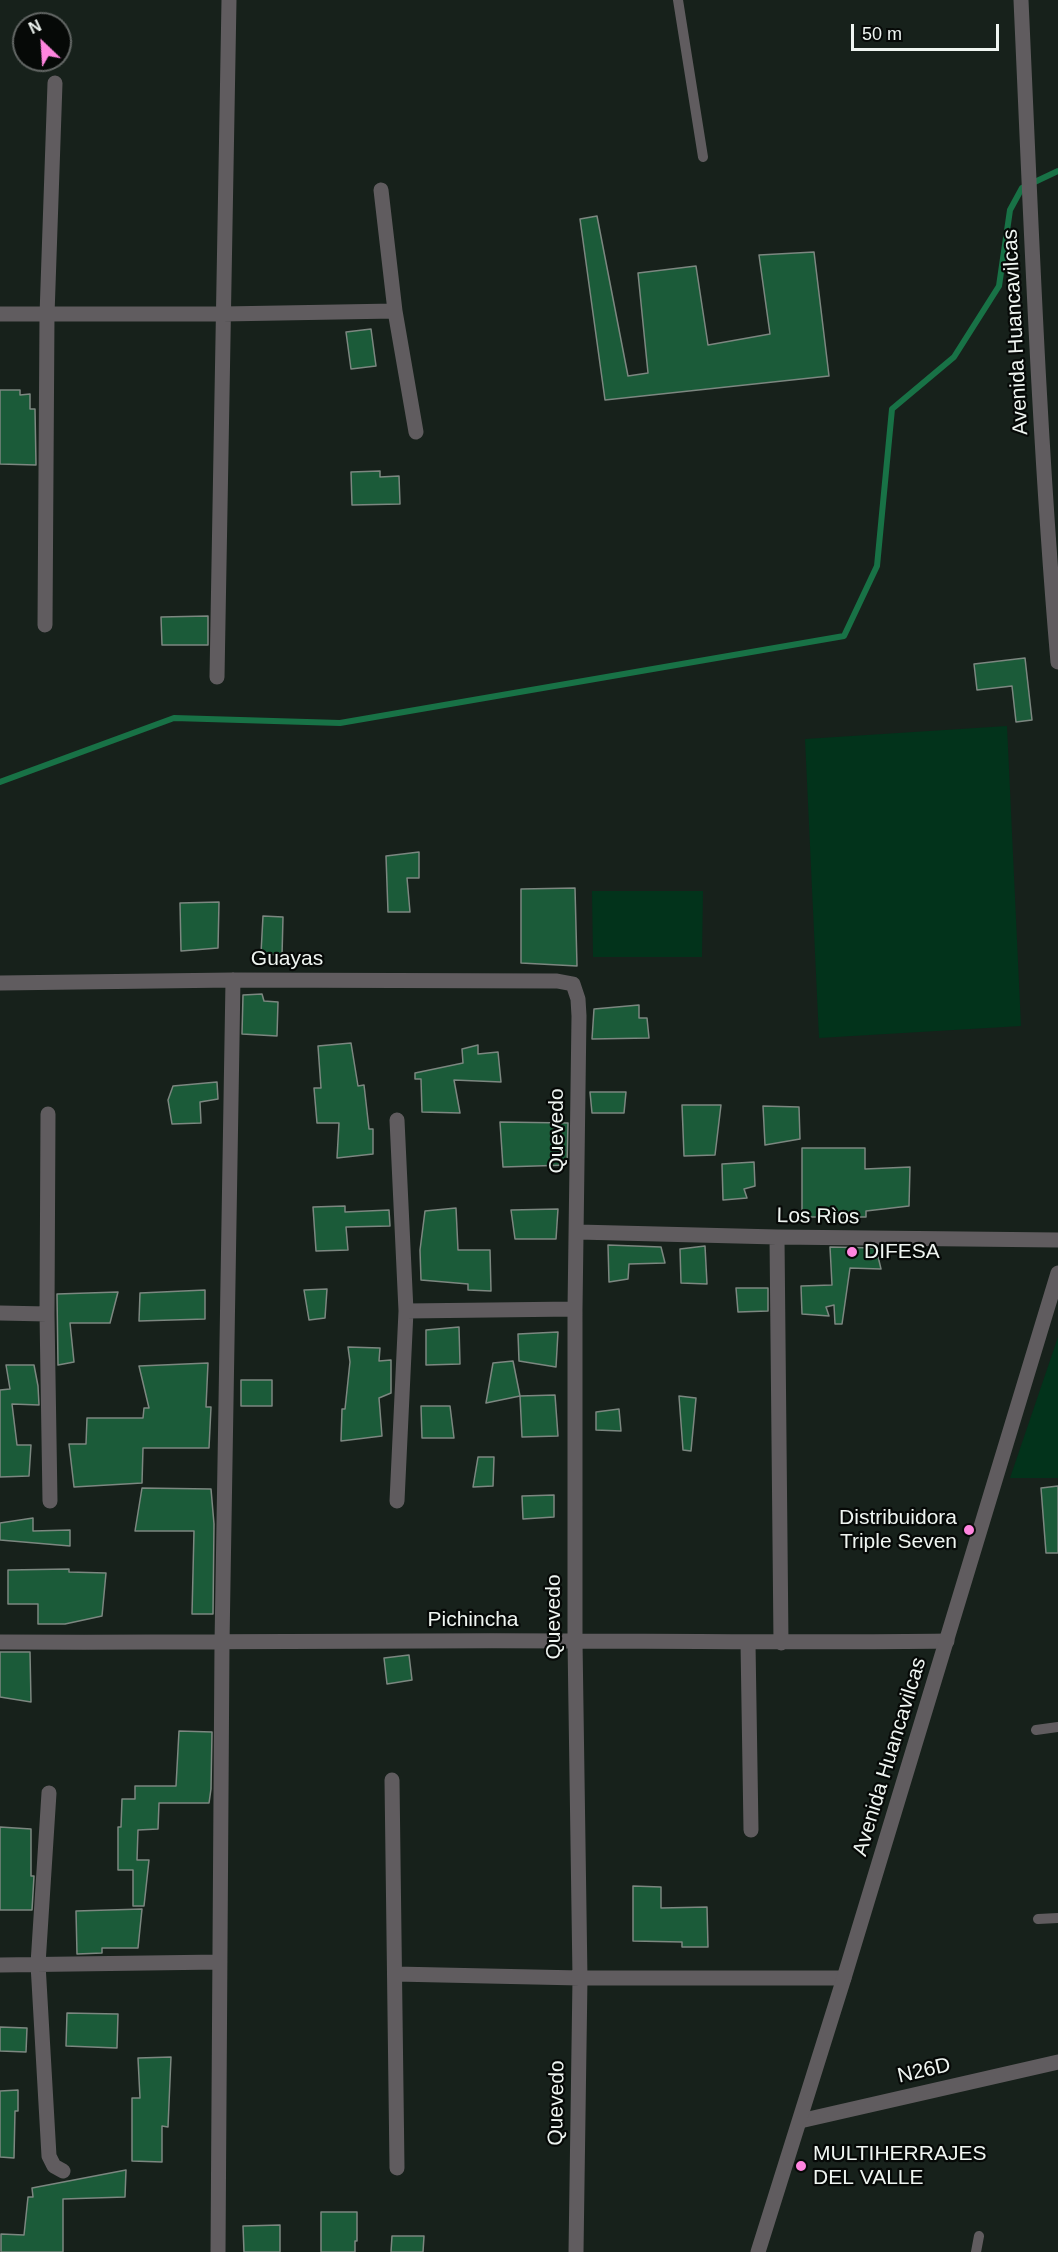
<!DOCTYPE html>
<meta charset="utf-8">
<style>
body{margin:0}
#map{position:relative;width:1058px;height:2252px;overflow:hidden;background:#17211b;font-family:Arial,sans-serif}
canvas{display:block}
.north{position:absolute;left:12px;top:12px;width:60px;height:60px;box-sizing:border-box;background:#060907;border:2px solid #636765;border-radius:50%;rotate:335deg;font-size:16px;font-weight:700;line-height:24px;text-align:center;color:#eff5f1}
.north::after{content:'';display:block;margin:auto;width:21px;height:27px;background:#ff85df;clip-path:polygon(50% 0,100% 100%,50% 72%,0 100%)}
.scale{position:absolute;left:851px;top:24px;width:148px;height:27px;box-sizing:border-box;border:3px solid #eff5f1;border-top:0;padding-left:8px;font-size:18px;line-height:21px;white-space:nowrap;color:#eff5f1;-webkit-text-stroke:4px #060907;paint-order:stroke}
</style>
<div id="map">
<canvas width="1058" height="2252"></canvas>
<div class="north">N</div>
<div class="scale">50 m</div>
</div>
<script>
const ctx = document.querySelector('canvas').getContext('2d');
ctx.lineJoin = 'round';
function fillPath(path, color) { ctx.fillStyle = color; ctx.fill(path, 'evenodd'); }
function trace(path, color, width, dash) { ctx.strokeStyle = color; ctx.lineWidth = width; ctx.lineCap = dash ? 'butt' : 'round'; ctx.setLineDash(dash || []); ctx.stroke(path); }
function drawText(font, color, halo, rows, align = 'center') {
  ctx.font = font + ' Arial,sans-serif'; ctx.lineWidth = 4.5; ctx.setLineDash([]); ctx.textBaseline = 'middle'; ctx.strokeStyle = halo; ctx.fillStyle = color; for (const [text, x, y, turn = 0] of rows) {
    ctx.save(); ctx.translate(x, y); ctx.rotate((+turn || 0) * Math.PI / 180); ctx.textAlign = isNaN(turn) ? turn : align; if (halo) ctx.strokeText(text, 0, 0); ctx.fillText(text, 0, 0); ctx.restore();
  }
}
const green = new Path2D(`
 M 1007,726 L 1021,1026 L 819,1038 L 805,739 Z
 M 592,891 L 703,891 L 702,957 L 593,957 Z
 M 1058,1337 L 1058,1478 L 1010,1478 Z`);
const stream = new Path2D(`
 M 0,782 L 174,718 L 340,723 L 844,636 L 877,566 L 892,409 L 954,357 L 999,286 L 1010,210 L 1022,188 L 1058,171`);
const building = new Path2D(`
 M 597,216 L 628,376 L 648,373 L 638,273 L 696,266 L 708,345 L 770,334 L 759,255 L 814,252 L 829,376 L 605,400 L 580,219 Z
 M 371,329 L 376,366 L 351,369 L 346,332 Z
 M 0,390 L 20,390 L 20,395 L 30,394 L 30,409 L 35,409 L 36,465 L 0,464 Z
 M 380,471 L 380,477 L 399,476 L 400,504 L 352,505 L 351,472 Z
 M 208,616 L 208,645 L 162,645 L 161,617 Z
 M 1025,658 L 1032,720 L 1016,722 L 1012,686 L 977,690 L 974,664 Z
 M 419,852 L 419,878 L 407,878 L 410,912 L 388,912 L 386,856 Z
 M 575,888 L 577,966 L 521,963 L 521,889 Z
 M 219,902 L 218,948 L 181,951 L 180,903 Z
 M 263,916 L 283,917 L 282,956 L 261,953 Z
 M 262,994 L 264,1001 L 278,1002 L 277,1036 L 242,1034 L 243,995 Z
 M 639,1005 L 639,1018 L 647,1018 L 649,1038 L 592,1039 L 594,1009 Z
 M 351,1043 L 358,1086 L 364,1085 L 369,1129 L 373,1129 L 373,1154 L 337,1158 L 339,1123 L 317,1123 L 314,1088 L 321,1088 L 318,1046 Z
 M 478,1045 L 478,1054 L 498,1052 L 501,1082 L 454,1080 L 460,1113 L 422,1112 L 421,1079 L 415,1079 L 415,1073 L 463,1063 L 462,1049 Z
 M 217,1082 L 218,1099 L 200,1102 L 201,1123 L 172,1124 L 168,1100 L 173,1086 Z
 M 590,1092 L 626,1092 L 624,1113 L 592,1113 Z
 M 682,1105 L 721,1105 L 715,1155 L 684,1156 Z
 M 763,1106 L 799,1107 L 800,1139 L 765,1145 Z
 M 500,1122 L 568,1123 L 567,1165 L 503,1167 Z
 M 802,1148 L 865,1148 L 865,1169 L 910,1167 L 909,1206 L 866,1211 L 866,1217 L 802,1217 Z
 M 754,1162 L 755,1186 L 744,1189 L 747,1198 L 723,1200 L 722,1164 Z
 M 345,1206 L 345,1212 L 389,1210 L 390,1226 L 346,1227 L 348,1250 L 316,1251 L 313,1207 Z
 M 456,1208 L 458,1250 L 490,1250 L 491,1291 L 468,1290 L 468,1284 L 421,1280 L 420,1250 L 425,1211 Z
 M 558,1209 L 556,1239 L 515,1239 L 511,1210 Z
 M 608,1245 L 661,1247 L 665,1263 L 629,1264 L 628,1279 L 609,1282 Z
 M 705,1246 L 707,1284 L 681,1283 L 680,1249 Z
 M 830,1247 L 876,1248 L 881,1269 L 850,1268 L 842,1324 L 835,1324 L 834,1305 L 826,1307 L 829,1316 L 802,1314 L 801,1286 L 832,1285 Z
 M 736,1288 L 768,1288 L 768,1311 L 738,1312 Z
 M 327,1289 L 325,1318 L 309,1320 L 304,1290 Z
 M 205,1290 L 205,1319 L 139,1321 L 140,1293 Z
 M 118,1292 L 110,1323 L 70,1323 L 74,1362 L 58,1365 L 57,1294 Z
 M 459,1327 L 460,1364 L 426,1365 L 426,1330 Z
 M 558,1332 L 556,1367 L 519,1361 L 518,1334 Z
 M 348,1347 L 380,1348 L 379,1361 L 391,1360 L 391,1393 L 379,1398 L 382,1436 L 341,1441 L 342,1409 L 345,1409 L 350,1362 Z
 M 513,1361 L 520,1396 L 486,1403 L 493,1363 Z
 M 208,1363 L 206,1407 L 211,1407 L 209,1448 L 143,1448 L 142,1483 L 74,1487 L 69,1444 L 86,1444 L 87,1418 L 143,1418 L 144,1408 L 149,1408 L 139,1366 Z
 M 6,1365 L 34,1365 L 38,1386 L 39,1405 L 12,1404 L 17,1445 L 31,1445 L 29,1476 L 0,1477 L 0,1390 L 10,1389 Z
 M 241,1380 L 272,1380 L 272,1406 L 241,1406 Z
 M 555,1395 L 558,1436 L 522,1437 L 520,1396 Z
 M 679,1396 L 696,1398 L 691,1451 L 683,1450 Z
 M 421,1406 L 450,1406 L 454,1438 L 422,1438 Z
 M 619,1409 L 621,1431 L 596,1430 L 596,1412 Z
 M 478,1457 L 494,1457 L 493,1486 L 473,1487 Z
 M 1058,1486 L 1058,1553 L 1046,1553 L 1041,1488 Z
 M 142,1488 L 211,1489 L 214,1524 L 213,1614 L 192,1614 L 194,1531 L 135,1531 Z
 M 554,1495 L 554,1517 L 523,1519 L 522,1496 Z
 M 33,1518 L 33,1531 L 70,1530 L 70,1546 L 0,1540 L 0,1523 Z
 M 69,1569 L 69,1572 L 106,1573 L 102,1616 L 65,1624 L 38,1624 L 38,1604 L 8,1604 L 8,1570 Z
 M 0,1652 L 30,1652 L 31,1702 L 0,1697 Z
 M 409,1655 L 412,1680 L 387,1684 L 384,1658 Z
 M 179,1731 L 212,1732 L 211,1789 L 209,1803 L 159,1803 L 158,1829 L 138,1830 L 137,1860 L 149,1860 L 144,1906 L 133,1906 L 133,1870 L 118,1870 L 118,1827 L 121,1827 L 122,1799 L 135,1799 L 135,1786 L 176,1786 Z
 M 0,1827 L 31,1829 L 31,1876 L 34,1876 L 32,1910 L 0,1910 Z
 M 633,1886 L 661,1887 L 661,1908 L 707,1907 L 708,1947 L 682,1947 L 682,1942 L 633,1941 Z
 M 142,1909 L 138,1948 L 102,1948 L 102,1953 L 77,1954 L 76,1911 Z
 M 67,2013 L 118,2014 L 117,2048 L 66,2046 Z
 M 0,2027 L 27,2028 L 26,2052 L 0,2051 Z
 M 171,2057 L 168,2127 L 162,2126 L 162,2162 L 132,2161 L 132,2098 L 140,2098 L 138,2058 Z
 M 18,2090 L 18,2111 L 15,2111 L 14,2158 L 0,2157 L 0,2091 Z
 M 126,2170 L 125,2197 L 63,2199 L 63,2252 L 1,2252 L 1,2234 L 24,2235 L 28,2197 L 33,2197 L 32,2188 Z
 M 321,2212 L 357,2212 L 357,2241 L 355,2241 L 355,2252 L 321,2252 Z
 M 280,2225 L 280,2252 L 244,2252 L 243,2226 Z
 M 392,2236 L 424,2236 L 423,2252 L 391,2252 Z`);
const service = new Path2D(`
 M 678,0 L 703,157
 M 1036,1730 L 1058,1727
 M 1038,1919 L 1058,1918
 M 976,2252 L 979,2236`);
const minor = new Path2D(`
 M 381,190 L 395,311 L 416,432
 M 0,314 L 223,314 L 395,311
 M 45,625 L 47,315 L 55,83
 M 217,677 L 229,0
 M 0,983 L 233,980 L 557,981 L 573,984 L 578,999 L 579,1016 L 575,1309 L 575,1641 L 580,1978 L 576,2252
 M 48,1114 L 47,1314 L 50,1501
 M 578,1232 L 777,1237 L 1058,1240
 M 777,1237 L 781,1643
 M 406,1311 L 575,1309
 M 0,1313 L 47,1314
 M 397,1501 L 406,1311 L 397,1120
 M 0,1642 C 192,1643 384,1640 576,1641 C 700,1641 823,1643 947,1641
 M 748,1643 L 751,1830
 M 392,1780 L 397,2168
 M 49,1793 L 38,1964 L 49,2156 L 54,2166 L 63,2171
 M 0,1965 L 220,1962
 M 395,1974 L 580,1978 L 844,1978
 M 800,2121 L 1058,2062
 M 218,2252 L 222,1643 L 233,980`);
const tertiary = new Path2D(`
 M 1021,0 C 1031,220 1039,442 1058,662
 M 758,2252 L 844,1978 L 1058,1273`);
const markers = [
 [852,1252,6,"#ff85df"],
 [969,1530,6,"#ff85df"],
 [801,2166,6,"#ff85df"]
];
const streetNames = [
 ["Avenida Huancavilcas",1016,332,-93],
 ["Guayas",287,959],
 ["Quevedo",557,1131,-90],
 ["Los Rìos",818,1217,1],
 ["Quevedo",554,1617,-90],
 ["Pichincha",473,1620],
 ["Avenida Huancavilcas",890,1757,-73],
 ["N26D",924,2071,-13],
 ["Quevedo",557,2103,-89]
];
const poiNames = [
 ["DIFESA",864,1252],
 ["Distribuidora",957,1518,"right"],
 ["Triple Seven",957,1542,"right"],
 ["MULTIHERRAJES",813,2154],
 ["DEL VALLE",813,2178]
];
fillPath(green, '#02331b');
trace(stream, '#187246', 6);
fillPath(building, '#1b5b39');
trace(building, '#7c8780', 1.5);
trace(service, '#605c5f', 10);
trace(minor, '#605c5f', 15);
trace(tertiary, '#605c5f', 15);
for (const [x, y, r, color] of markers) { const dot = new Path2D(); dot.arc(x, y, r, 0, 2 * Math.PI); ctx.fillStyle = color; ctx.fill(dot); trace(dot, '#060907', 2); }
drawText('21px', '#eff5f1', '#060907', streetNames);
drawText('21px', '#eff5f1', '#060907', poiNames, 'left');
</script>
